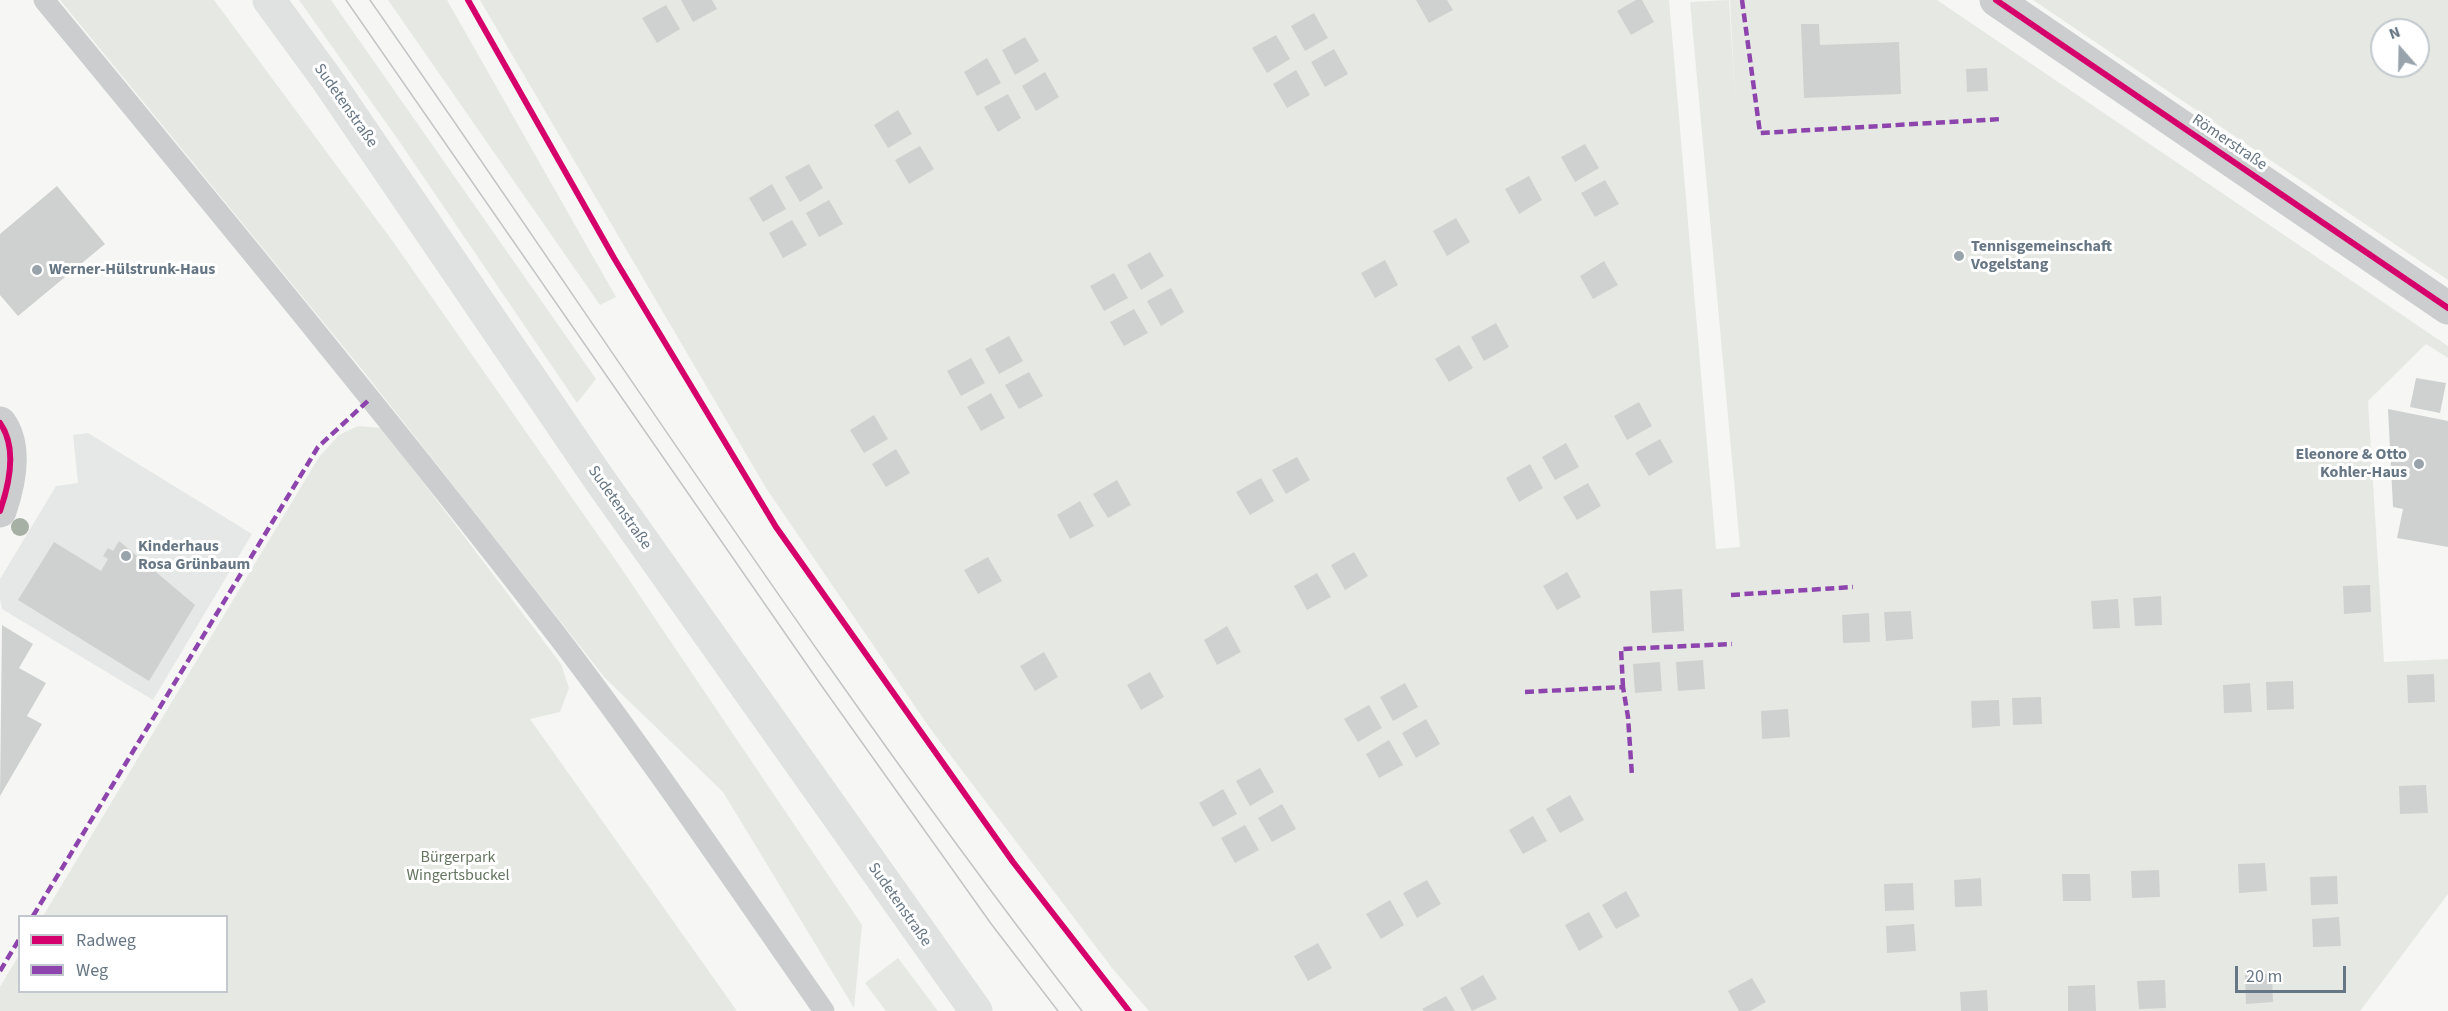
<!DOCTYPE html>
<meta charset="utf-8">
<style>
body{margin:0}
#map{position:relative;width:2448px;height:1011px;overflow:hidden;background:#f6f6f5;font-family:"Source Sans 3",sans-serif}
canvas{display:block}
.legend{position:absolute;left:18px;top:915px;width:210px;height:78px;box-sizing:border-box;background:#fff;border:2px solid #c2c8ce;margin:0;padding:8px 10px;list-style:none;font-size:18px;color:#667684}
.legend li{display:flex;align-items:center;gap:12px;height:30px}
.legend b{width:30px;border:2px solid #c2c8ce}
.north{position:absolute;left:2370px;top:18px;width:60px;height:60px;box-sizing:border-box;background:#fff;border:2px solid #c2c8ce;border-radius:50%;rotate:340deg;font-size:16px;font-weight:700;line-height:24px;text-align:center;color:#667684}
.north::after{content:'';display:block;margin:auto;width:21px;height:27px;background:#98a3ac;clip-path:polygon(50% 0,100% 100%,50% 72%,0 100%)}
.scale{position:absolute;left:2235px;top:966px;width:111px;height:27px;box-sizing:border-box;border:3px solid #667684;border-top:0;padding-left:8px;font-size:18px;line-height:21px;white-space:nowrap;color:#667684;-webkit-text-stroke:4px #fff;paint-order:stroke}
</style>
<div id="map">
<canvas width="2448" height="1011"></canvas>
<ul class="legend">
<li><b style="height:8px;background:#d6006c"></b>Radweg</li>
<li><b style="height:8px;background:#8e44ad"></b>Weg</li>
</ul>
<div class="north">N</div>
<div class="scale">20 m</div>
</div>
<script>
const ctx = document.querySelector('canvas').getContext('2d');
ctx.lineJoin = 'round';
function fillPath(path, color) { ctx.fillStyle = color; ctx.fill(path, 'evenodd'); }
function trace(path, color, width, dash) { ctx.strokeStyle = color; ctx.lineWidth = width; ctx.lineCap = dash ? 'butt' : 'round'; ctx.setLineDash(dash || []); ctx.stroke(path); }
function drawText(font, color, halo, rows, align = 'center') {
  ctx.font = font + ' "Source Sans 3",sans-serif'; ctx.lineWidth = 6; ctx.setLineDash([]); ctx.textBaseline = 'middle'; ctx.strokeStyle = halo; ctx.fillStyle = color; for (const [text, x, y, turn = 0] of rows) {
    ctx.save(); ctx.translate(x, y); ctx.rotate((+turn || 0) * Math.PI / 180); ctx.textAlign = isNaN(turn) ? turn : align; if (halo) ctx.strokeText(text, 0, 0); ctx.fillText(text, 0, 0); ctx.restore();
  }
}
const built = new Path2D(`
 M 88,433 L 252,534 L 153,700 L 2,609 L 0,599 L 0,579 L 56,486 L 78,483 L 73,435 Z`);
const green = new Path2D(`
 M 60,0 L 214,0 L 394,243 L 619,565 L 862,925 L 854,1008 L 723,792 L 605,678 L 364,372 Z
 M 299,0 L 331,0 L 596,379 L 577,403 L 399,141 Z
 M 388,0 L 447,0 L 616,297 L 600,305 Z
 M 480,0 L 1669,0 L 1716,549 L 1740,547 L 1690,2 L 1729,0 L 1735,98 L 1730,0 L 1937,0 L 2448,346 L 2448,358 L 2426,344 L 2368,401 L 2384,662 L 2448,659 L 2448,894 L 2360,1011 L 1149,1011 L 1112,968 L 929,727 L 766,488 Z
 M 2033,0 L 2448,0 L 2448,280 ZM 2382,30 L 2418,30 L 2418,66 L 2382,66 Z
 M 358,426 L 382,428 L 561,664 L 569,688 L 560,712 L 530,719 L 737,1011 L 0,1011 L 0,987 L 19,955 L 20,992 L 226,992 L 226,916 L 43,916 L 319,457 L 339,435 Z
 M 898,958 L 938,1011 L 886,1011 L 865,983 Z`);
const building = new Path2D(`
 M 681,0 L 712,0 L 717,9 L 693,22 Z
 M 1416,0 L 1447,0 L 1453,10 L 1429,23 Z
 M 1636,0 L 1642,0 L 1654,22 L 1631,35 L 1617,11 Z
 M 666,5 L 680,29 L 657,43 L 642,18 Z
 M 1314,13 L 1328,38 L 1305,51 L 1291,26 Z
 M 1801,24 L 1819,24 L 1820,45 L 1899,42 L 1901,94 L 1804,98 Z
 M 1276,35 L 1290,59 L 1267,73 L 1252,48 Z
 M 1025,37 L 1039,61 L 1015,75 L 1002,50 Z
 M 1334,49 L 1348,74 L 1325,87 L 1311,62 Z
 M 987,58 L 1001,83 L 977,96 L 964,72 Z
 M 1987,68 L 1988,91 L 1967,92 L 1966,69 Z
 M 1296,70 L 1310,95 L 1287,108 L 1273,84 Z
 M 1045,72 L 1059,97 L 1036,111 L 1022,86 Z
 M 1008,94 L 1021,118 L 998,132 L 984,107 Z
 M 898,110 L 912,134 L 888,148 L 874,125 Z
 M 1585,144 L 1599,168 L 1575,182 L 1561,157 Z
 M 920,146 L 934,169 L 909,184 L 895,160 Z
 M 809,164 L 823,188 L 800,202 L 785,177 Z
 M 1529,176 L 1542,200 L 1519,214 L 1505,189 Z
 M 1605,180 L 1619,204 L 1595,217 L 1581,193 Z
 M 772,184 L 786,209 L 763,222 L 749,198 Z
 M 57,186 L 105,244 L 18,316 L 0,295 L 0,234 Z
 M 829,200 L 843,224 L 819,237 L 806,213 Z
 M 1456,218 L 1470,242 L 1447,256 L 1433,231 Z
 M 792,220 L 807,245 L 783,258 L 769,233 Z
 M 1150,252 L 1164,276 L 1141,290 L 1127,265 Z
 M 1385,260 L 1398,285 L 1375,298 L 1361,273 Z
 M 1604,261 L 1618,285 L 1593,299 L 1580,276 Z
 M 1114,273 L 1128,298 L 1104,311 L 1090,286 Z
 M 1171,288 L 1184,312 L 1161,326 L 1147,301 Z
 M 1134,309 L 1148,333 L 1124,346 L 1110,322 Z
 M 1496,323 L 1509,347 L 1484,361 L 1471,337 Z
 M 1009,336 L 1023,361 L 999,374 L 985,349 Z
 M 1459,345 L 1473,368 L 1449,382 L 1435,359 Z
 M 971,358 L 985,383 L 961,396 L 947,371 Z
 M 1029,372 L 1043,396 L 1019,409 L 1005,385 Z
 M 2416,378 L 2446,383 L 2440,413 L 2410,407 Z
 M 991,393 L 1005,418 L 981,431 L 967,407 Z
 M 1639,402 L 1652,426 L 1627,440 L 1614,416 Z
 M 2388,409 L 2448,421 L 2448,547 L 2397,538 L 2403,509 L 2393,507 Z
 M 874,415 L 888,439 L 864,453 L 850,430 Z
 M 1660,439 L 1673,462 L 1649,476 L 1635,453 Z
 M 1566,443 L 1579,467 L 1555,480 L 1542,457 Z
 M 896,449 L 910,473 L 886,487 L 872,464 Z
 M 1297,457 L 1310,480 L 1286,494 L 1272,470 Z
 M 1530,464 L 1543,488 L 1519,502 L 1506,478 Z
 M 1261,478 L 1274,501 L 1250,515 L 1236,492 Z
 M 1117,480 L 1131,505 L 1108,518 L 1093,494 Z
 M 1588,483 L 1601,506 L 1577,520 L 1563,497 Z
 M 1080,501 L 1094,526 L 1070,539 L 1057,515 Z
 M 119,541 L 195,605 L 149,681 L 18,600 L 54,542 L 101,571 L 108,559 L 103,556 L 108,548 L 113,551 Z
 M 1354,552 L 1368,576 L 1345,590 L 1331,565 Z
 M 988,557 L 1002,581 L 978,594 L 964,570 Z
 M 1567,572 L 1581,597 L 1557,610 L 1543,586 Z
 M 1317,573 L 1331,597 L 1307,610 L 1294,586 Z
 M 2370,585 L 2371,612 L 2344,614 L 2343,586 Z
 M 1682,589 L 1684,631 L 1652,633 L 1650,591 Z
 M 2161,596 L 2162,625 L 2135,626 L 2133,598 Z
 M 2118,599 L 2120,628 L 2093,629 L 2091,601 Z
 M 1911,611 L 1913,639 L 1886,641 L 1884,612 Z
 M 1869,613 L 1870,642 L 1843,643 L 1842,615 Z
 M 2,625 L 33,644 L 19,668 L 46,683 L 27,716 L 42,724 L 0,796 Z
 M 1227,626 L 1241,652 L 1217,665 L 1204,640 Z
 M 1044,652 L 1058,677 L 1035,691 L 1020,666 Z
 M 1703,660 L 1705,689 L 1678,691 L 1676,662 Z
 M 1660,662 L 1662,691 L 1635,693 L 1633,664 Z
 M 1150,672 L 1164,697 L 1141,710 L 1127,685 Z
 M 2434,674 L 2435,702 L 2408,703 L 2407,675 Z
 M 2293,681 L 2294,709 L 2267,710 L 2266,682 Z
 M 1405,683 L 1418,707 L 1393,721 L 1380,697 Z
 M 2250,683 L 2252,712 L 2224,713 L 2223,685 Z
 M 2041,697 L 2042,724 L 2013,725 L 2012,698 Z
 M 1999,700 L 2000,726 L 1972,728 L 1971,701 Z
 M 1369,705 L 1382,728 L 1358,742 L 1344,719 Z
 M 1788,709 L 1790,737 L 1762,739 L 1761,711 Z
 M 1426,719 L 1440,744 L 1416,758 L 1402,733 Z
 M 1389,740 L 1403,765 L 1379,778 L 1366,754 Z
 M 1260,768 L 1274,792 L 1250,806 L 1236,781 Z
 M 2426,785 L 2428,813 L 2400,814 L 2399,786 Z
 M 1223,789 L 1237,814 L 1213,827 L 1199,803 Z
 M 1570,795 L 1584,820 L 1560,833 L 1546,809 Z
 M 1282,804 L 1296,829 L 1272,842 L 1258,818 Z
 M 1533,816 L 1547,841 L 1523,854 L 1509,830 Z
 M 1245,825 L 1259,850 L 1235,863 L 1221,838 Z
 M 2265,863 L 2267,891 L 2239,893 L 2238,864 Z
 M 2159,870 L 2160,897 L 2132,898 L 2131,871 Z
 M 2062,874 L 2090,874 L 2091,901 L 2063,901 Z
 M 2337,876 L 2338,904 L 2311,905 L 2310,877 Z
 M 1981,878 L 1982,906 L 1955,907 L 1954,880 Z
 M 1427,880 L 1441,904 L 1417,918 L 1403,893 Z
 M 1913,883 L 1914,910 L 1885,911 L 1884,884 Z
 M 1626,891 L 1640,916 L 1616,929 L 1602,905 Z
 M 1390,900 L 1404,925 L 1381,939 L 1366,914 Z
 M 1589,912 L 1603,937 L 1579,951 L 1565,925 Z
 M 2339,917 L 2341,946 L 2313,947 L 2312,919 Z
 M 1914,924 L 1916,951 L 1887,953 L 1886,926 Z
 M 1318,943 L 1332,968 L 1308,981 L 1294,956 Z
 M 2272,974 L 2273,1002 L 2246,1004 L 2245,975 Z
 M 1483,975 L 1497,999 L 1472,1011 L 1460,988 Z
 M 1752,978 L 1766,1002 L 1750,1011 L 1739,1011 L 1728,991 Z
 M 2165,980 L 2166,1008 L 2139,1009 L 2137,981 Z
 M 2095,985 L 2096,1011 L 2068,1011 L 2068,986 Z
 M 1987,990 L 1988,1011 L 1961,1011 L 1960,992 Z
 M 1446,996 L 1455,1011 L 1424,1011 L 1422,1009 Z`);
const lane = new Path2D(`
 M 44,0 C 217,210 390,419 556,634 C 650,757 736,885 824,1011`);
const street = new Path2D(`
 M 1996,0 L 2448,308
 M 0,423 C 18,448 9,485 0,511`);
const secondary = new Path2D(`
 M 269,0 L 326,78 L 599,479 L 976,1011`);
const tram = new Path2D(`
 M 346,0 L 821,685 L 992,925 L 1058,1011
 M 370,0 C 606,338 830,685 1082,1011`);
const quiet = new Path2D(`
 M 1742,0 L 1760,133 L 2001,119
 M 1731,595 L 1853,587
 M 1623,687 L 1621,649 L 1732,644
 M 1525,692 L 1623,687 L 1628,717 L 1632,776
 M 33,916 L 318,447 L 371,398
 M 0,971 L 20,938`);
const cycleway = new Path2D(`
 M 468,0 L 614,258 L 776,527 L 1013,862 L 1129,1011
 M 1996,0 L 2448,308
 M 0,423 C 18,448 9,485 0,511`);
const trees = [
 [20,527]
];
const markers = [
 [1959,256,6,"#98a3ac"],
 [37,270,6,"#98a3ac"],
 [2419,464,6,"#98a3ac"],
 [126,556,6,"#98a3ac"]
];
const streetNames = [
 ["Sudetenstraße",345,106,55],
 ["Römerstraße",2229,143,34],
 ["Sudetenstraße",619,508,55],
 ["Sudetenstraße",899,905,55]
];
const poiNames = [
 ["Tennisgemeinschaft",1971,247],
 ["Vogelstang",1971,265],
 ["Werner-Hülstrunk-Haus",49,270],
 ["Eleonore & Otto",2407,455,"right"],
 ["Kohler-Haus",2407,473,"right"],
 ["Kinderhaus",138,547],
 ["Rosa Grünbaum",138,565]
];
const parkNames = [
 ["Bürgerpark",458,858],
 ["Wingertsbuckel",458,876]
];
fillPath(built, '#e6e8e7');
fillPath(green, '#e6e9e3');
fillPath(building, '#cfd1d1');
trace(lane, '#cccdce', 21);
trace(street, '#cccdce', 33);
trace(secondary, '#e0e1e1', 33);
trace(tram, '#c2c4c5', 1.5);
trace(quiet, '#8e44ad', 4.5, [9, 4.5]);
trace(cycleway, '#d6006c', 6);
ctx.fillStyle = '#a6b0a4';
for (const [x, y] of trees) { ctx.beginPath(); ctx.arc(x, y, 9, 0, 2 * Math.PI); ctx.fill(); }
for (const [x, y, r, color] of markers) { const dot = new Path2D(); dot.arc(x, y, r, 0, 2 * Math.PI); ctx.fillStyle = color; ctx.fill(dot); trace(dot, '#fff', 2); }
drawText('16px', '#667684', '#fff', streetNames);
drawText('bold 16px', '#667684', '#fff', poiNames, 'left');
drawText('16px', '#657761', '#fff', parkNames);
</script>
